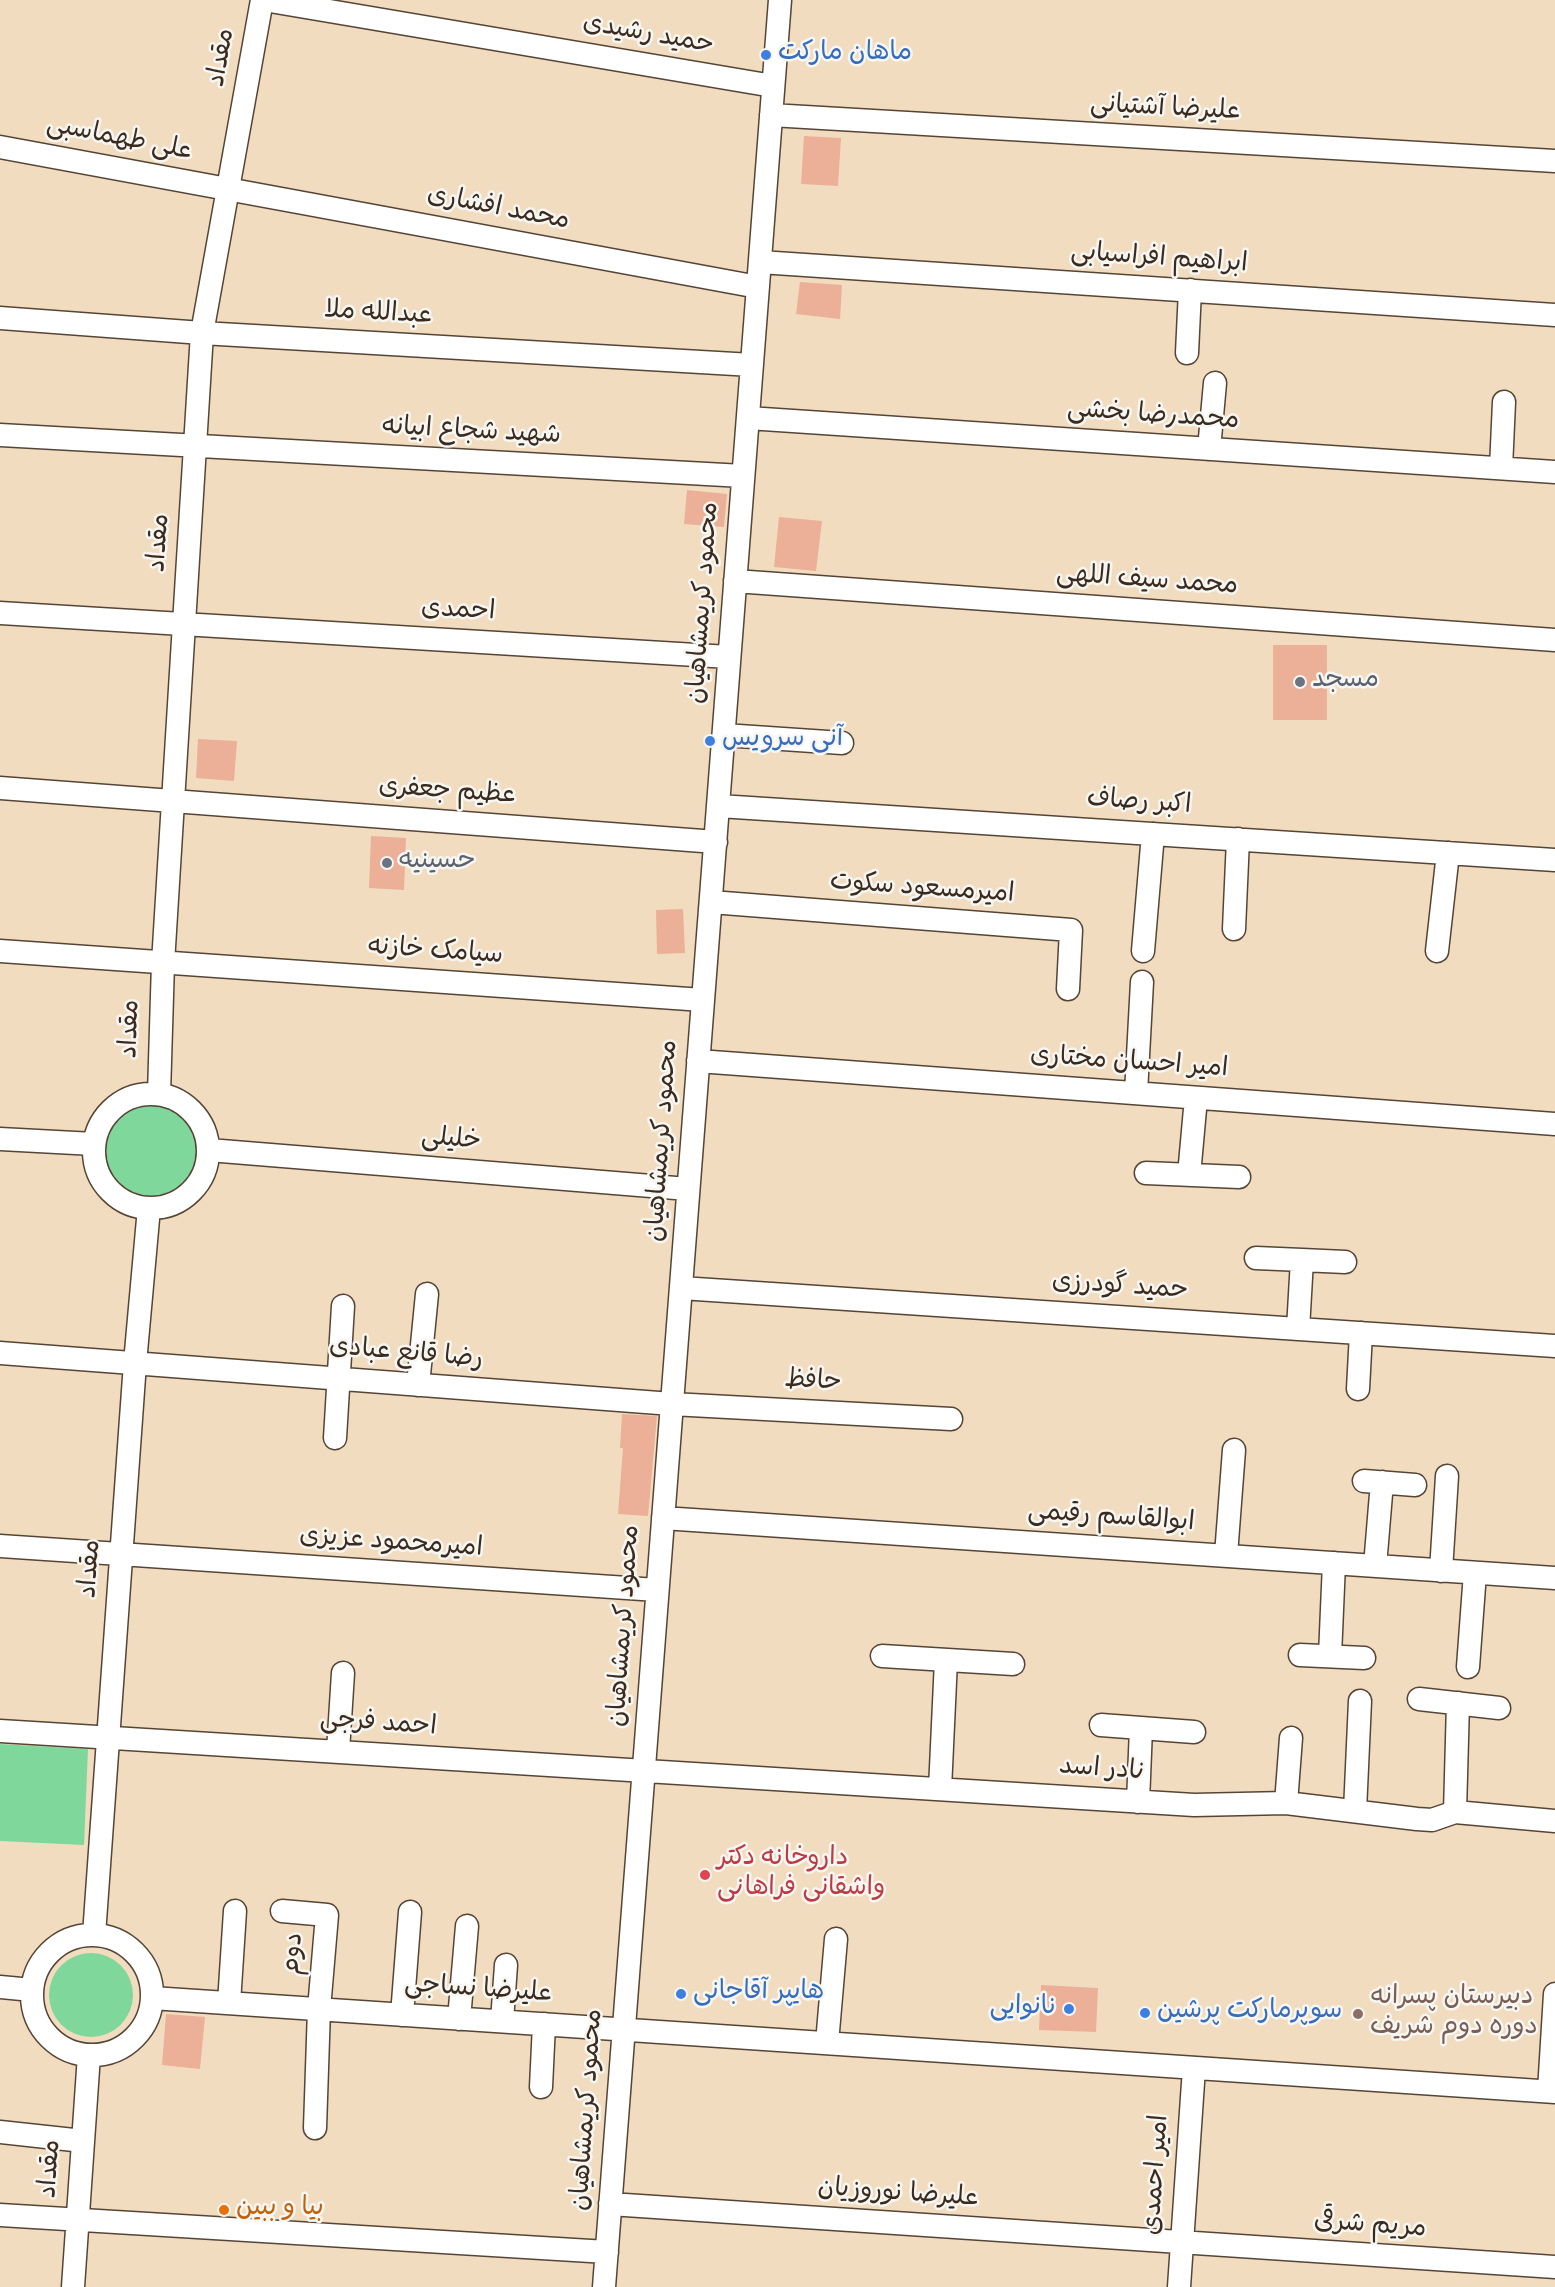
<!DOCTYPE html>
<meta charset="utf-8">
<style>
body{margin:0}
canvas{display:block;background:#f1dcbf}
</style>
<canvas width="1555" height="2287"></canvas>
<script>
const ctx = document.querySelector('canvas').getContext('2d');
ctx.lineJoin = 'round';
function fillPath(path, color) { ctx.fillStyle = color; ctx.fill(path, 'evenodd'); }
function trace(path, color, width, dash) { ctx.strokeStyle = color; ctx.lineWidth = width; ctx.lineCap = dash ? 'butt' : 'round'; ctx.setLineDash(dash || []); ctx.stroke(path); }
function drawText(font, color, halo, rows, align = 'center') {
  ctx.font = font + ' "Indie Flower","Playpen Sans Arabic",sans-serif'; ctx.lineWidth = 5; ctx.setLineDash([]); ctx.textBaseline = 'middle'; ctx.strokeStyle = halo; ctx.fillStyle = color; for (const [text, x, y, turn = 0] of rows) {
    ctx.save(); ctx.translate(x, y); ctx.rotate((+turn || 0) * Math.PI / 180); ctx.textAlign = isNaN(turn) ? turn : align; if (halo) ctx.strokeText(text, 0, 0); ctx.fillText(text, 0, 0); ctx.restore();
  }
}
const green = new Path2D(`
 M103 1151a48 48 0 1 1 96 0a48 48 0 1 1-96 0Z
 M 0,1744 L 88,1749 L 84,1845 L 0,1841 Z
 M49 1995a42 42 0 1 1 84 0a42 42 0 1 1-84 0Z`);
const building = new Path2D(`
 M 804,136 L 841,138 L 838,186 L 801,184 Z
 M 800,282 L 842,285 L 840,319 L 796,314 Z
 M 687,490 L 727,494 L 724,527 L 684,524 Z
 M 779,517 L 822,521 L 816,571 L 774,567 Z
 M 1273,645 L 1327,645 L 1327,720 L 1273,720 Z
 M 198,739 L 237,741 L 234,781 L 196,778 Z
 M 371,836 L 406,838 L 404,890 L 369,888 Z
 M 683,909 L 685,953 L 657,954 L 656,910 Z
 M 622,1414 L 657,1416 L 648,1516 L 618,1514 L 623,1448 L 620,1448 Z
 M 1041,1985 L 1098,1988 L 1096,2032 L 1039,2030 Z
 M 166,2014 L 205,2017 L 200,2069 L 162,2065 Z`);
const minor = new Path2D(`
 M 264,0 L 773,86
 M 771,115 L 1555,161
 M 0,147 L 758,287
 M 760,262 L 1555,315
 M 0,318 L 202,333 L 752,365
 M 1187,353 L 1190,290
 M 748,418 L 1555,472
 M 0,435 L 743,476
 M 1209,449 L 1215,383
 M 1501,468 L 1504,402
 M 735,581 L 1555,640
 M 0,613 L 729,657
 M 724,735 L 842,743
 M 0,788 L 716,842
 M 719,806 L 1555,860
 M 711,902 L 1071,930 L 1068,989
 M 1234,929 L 1238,839
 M 0,951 L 703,1000
 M 1143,951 L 1153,834
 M 1437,951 L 1448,853
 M 698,1061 L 1555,1124
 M 1136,1093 L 1142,982
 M 159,1094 L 163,963 L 202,333 L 262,0
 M94 1151a57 57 0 1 1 114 0a57 57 0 1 1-114 0Z
 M 0,1139 L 94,1144
 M 209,1150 L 688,1189
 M 1146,1173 L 1239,1177
 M 1189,1175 L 1196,1098
 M 1256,1258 L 1302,1260 L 1298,1329
 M 1302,1260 L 1345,1262
 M 681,1288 L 1555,1346
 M 0,1353 L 672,1404 L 951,1419
 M 418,1385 L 427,1294
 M 1358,1389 L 1361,1333
 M 335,1438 L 343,1306
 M 1364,1481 L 1415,1485
 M 663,1518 L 1555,1578
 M 0,1546 L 657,1590
 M 1226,1555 L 1234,1450
 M 1375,1566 L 1382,1482
 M 1441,1571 L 1447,1476
 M 1300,1655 L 1364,1658
 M 882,1656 L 1013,1664
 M 1330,1656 L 1334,1563
 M 1468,1667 L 1475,1573
 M 1419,1699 L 1499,1708
 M 1101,1725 L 1194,1732
 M 0,1731 L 1194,1805 L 1286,1803 L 1417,1819 L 1432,1820 L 1455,1812 L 1555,1821
 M 338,1751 L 343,1673
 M 940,1789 L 946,1660
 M 1138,1802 L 1141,1728
 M 1286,1803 L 1291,1738
 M 1355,1811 L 1360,1701
 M 1455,1812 L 1458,1703
 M 282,1911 L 327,1915 L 319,2009 L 315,2128
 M 94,1935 L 135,1363 L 149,1208
 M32 1995a60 60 0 1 1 120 0a60 60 0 1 1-120 0Z
 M 0,1987 L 32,1990
 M 152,1998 L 1555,2092
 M 229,2003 L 235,1911
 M 402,2015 L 410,1912
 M 459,2019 L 467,1926
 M 502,2021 L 506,1965
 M 827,2043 L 836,1939
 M 541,2087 L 544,2024
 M 1549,2091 L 1555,1994
 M 0,2132 L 83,2141
 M 610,2204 L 1555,2267
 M 0,2215 L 607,2252
 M 73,2287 L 89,2055
 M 604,2287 L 780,0
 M 1179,2287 L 1194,2068`);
const markers = [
 [766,55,6,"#3f7fe0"],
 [1300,682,6,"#6b7280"],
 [710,741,6,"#3f7fe0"],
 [387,863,6,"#6b7280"],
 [705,1875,6,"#e0444e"],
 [681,1994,6,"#3f7fe0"],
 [1069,2009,6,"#3f7fe0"],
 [1145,2013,6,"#3f7fe0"],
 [1358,2014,6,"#8d6e63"],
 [224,2210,6,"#e8710a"]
];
const streetNames = [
 ["حمید رشیدی",648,36,10],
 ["مقداد",223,58,-80],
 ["علیرضا آشتیانی",1165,110,3],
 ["علی طهماسبی",119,140,11],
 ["محمد افشاری",498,210,11],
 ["ابراهیم افراسیابی",1159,260,4],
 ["عبدالله ملا",378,315,3],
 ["محمدرضا بخشی",1153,417,4],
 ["شهید شجاع ابیانه",471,433,3],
 ["مقداد",161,543,-86],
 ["محمد سیف اللهی",1147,582,4],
 ["محمود کریمشاهیان",705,603,-86],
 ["احمدی",458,612,3],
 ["عظیم جعفری",447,793,4],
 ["اکبر رصاف",1139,804,4],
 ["امیرمسعود سکوت",922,890,4],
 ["سیامک خازنه",435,953,4],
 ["مقداد",132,1029,-88],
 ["امیر احسان مختاری",1129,1064,4],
 ["خلیلی",451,1141,5],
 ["محمود کریمشاهیان",664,1141,-86],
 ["حمید گودرزی",1120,1288,4],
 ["رضا قانع عبادی",406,1355,5],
 ["حافظ",813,1383,3],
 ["ابوالقاسم رقیمی",1111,1519,4],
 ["امیرمحمود عزیزی",391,1544,4],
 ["مقداد",92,1569,-86],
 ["محمود کریمشاهیان",626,1626,-86],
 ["احمد فرجی",378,1725,4],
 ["نادر اسد",1102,1771,4],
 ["دوم",295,1954,-85],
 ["علیرضا نساجی",478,1991,4],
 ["محمود کریمشاهیان",589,2110,-86],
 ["مقداد",52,2169,-86],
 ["امیر احمدی",1158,2175,-86],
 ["علیرضا نوروزیان",898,2195,4],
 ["مریم شرقی",1370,2227,4]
];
const shopNames = [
 ["ماهان مارکت",778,55],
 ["آنی سرویس",722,741],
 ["هایپر آقاجانی",693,1994],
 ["نانوایی",1057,2009,"right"],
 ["سوپرمارکت پرشین",1157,2013]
];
const worshipNames = [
 ["مسجد",1312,682],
 ["حسینیه",399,863]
];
const healthNames = [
 ["داروخانه دکتر",717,1860],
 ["واشقانی فراهانی",717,1890]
];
const educationNames = [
 ["دبیرستان پسرانه",1370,1999],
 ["دوره دوم شریف",1370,2029]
];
const foodNames = [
 ["بیا و ببین",236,2210]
];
fillPath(green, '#80d79c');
fillPath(building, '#ebb097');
trace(minor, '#564536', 25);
trace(minor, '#fff', 22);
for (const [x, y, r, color] of markers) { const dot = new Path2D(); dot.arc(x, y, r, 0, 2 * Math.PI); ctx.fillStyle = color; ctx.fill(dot); trace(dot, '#f6f6f2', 2); }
drawText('26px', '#3b2a1e', '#f6f6f2', streetNames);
drawText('26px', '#366cbe', '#f6f6f2', shopNames, 'left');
drawText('26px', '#5b616d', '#f6f6f2', worshipNames, 'left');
drawText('26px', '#be3a42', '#f6f6f2', healthNames, 'left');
drawText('26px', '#785e54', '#f6f6f2', educationNames, 'left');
drawText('26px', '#c56008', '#f6f6f2', foodNames, 'left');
</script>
